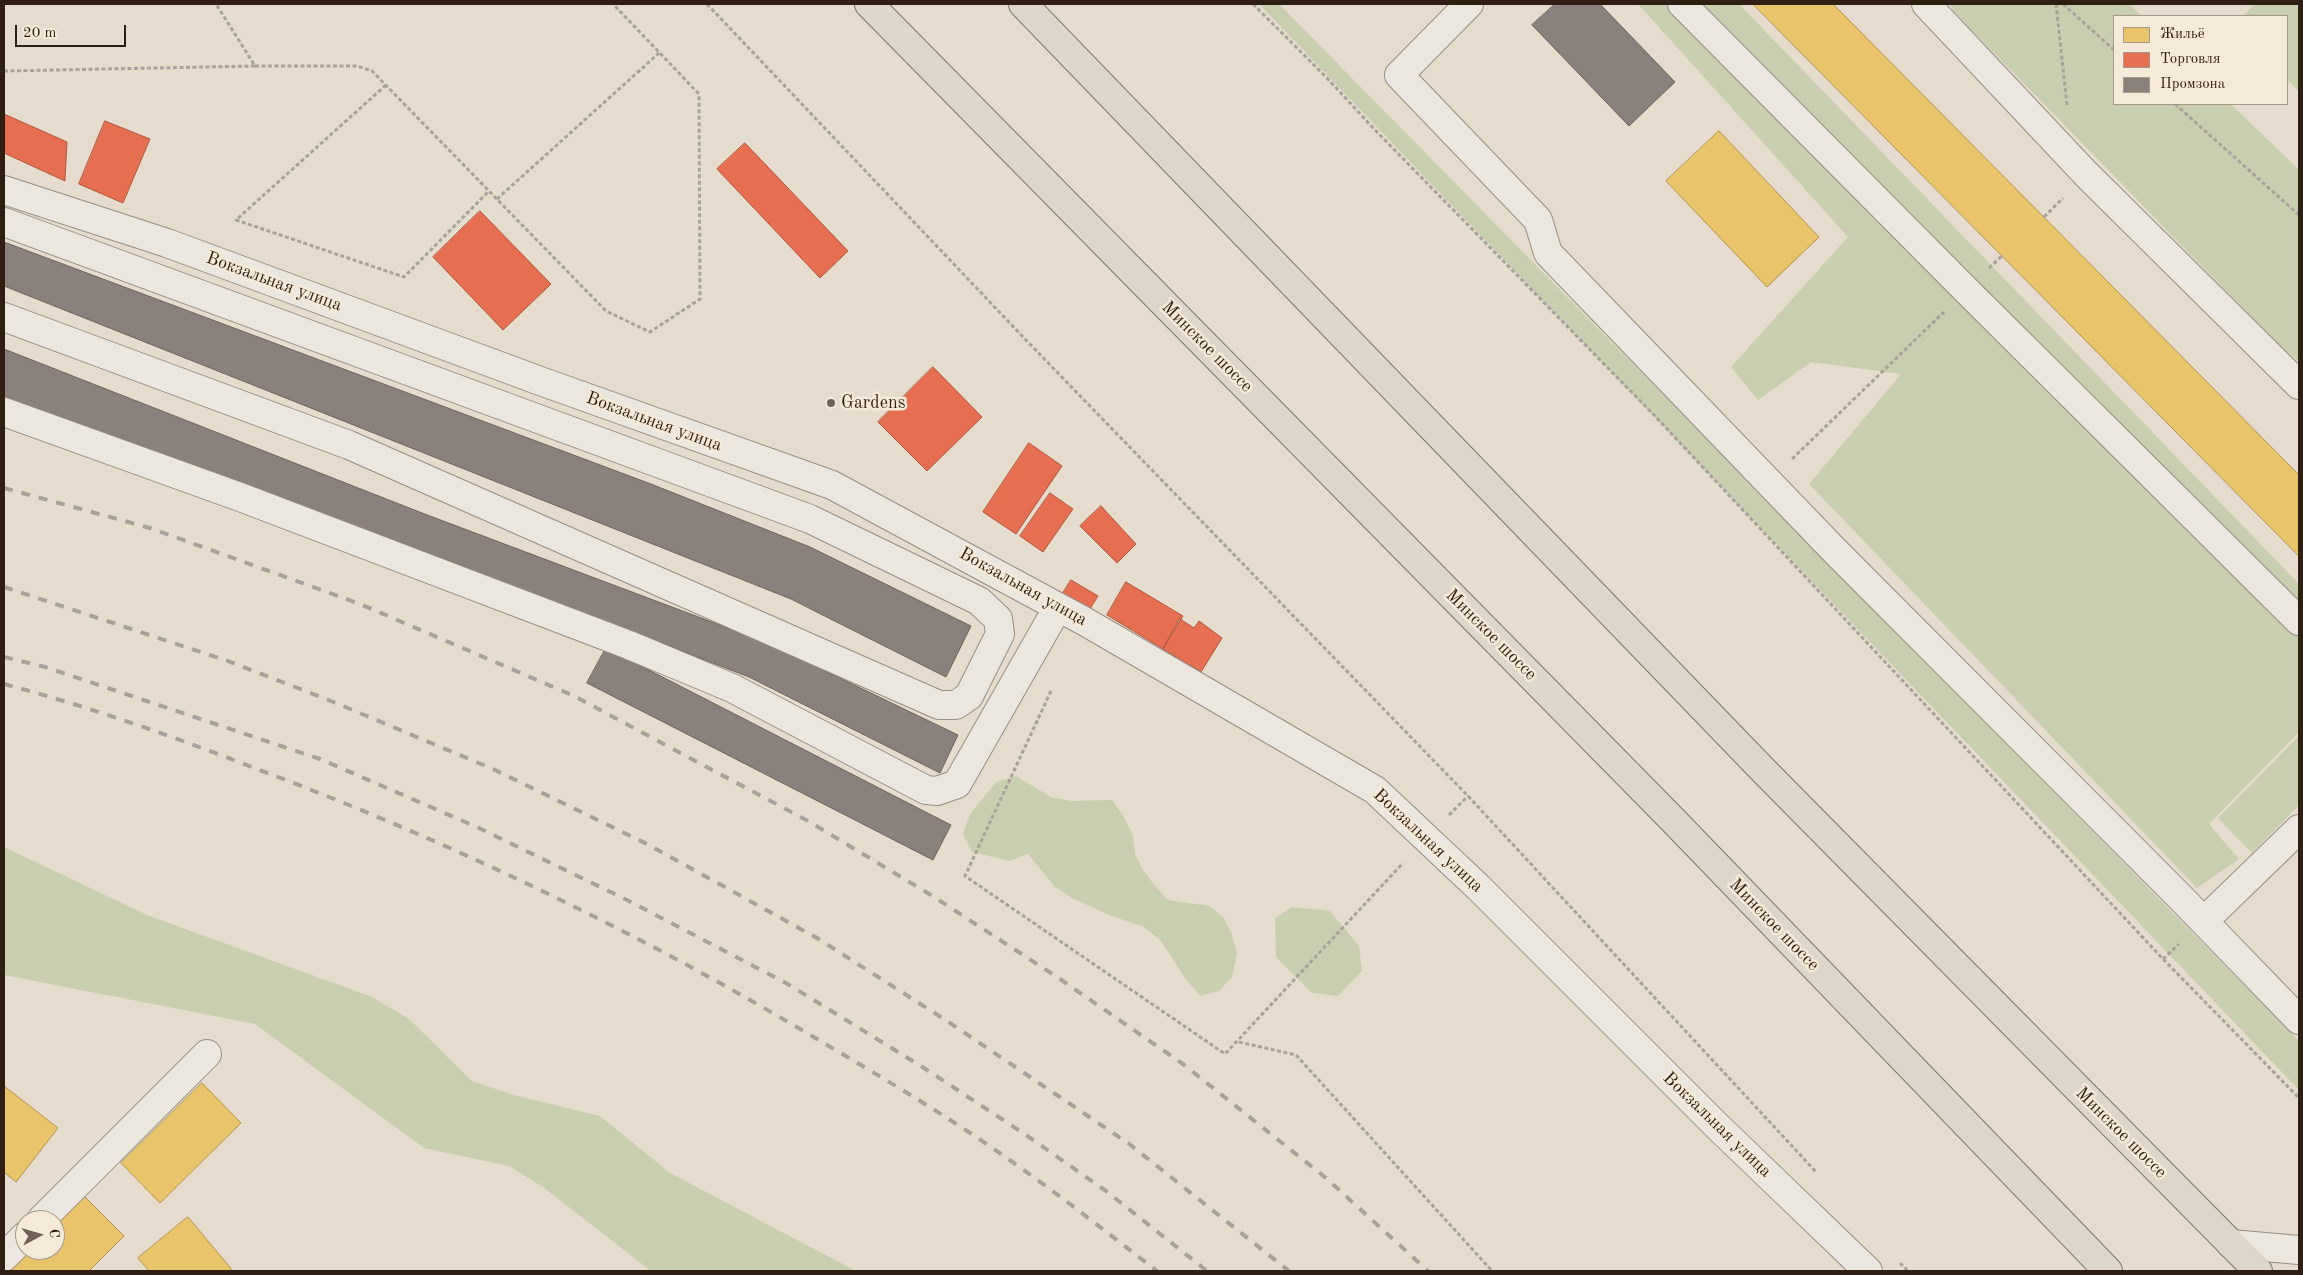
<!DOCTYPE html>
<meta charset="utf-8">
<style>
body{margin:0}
#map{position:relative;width:2303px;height:1275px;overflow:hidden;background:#e5dccd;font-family:"Old Standard TT",serif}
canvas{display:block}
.frame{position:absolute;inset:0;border:5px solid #2f1f13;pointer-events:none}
.legend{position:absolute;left:2113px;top:15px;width:175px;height:90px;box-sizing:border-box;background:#f5ead8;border:1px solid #a69989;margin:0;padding:6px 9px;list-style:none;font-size:15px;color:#2f1f13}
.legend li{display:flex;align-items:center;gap:10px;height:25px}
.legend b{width:25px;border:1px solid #a69989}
.north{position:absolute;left:15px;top:1210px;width:50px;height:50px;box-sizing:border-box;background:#f5ead8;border:1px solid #a69989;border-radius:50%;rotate:84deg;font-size:14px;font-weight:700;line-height:20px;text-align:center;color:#2f1f13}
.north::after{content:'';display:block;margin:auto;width:18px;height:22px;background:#6f6154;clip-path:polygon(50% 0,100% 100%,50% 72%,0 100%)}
.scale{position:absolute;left:15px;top:25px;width:111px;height:22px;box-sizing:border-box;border:2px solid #2f1f13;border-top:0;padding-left:6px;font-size:15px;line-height:18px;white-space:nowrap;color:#2f1f13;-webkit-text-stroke:4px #f5ead8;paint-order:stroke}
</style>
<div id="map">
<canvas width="2303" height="1275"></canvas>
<div class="frame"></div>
<ul class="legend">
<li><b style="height:14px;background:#e9c46a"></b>Жильё</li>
<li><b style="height:14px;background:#e76f51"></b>Торговля</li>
<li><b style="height:14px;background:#8a817c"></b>Промзона</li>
</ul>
<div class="north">С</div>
<div class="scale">20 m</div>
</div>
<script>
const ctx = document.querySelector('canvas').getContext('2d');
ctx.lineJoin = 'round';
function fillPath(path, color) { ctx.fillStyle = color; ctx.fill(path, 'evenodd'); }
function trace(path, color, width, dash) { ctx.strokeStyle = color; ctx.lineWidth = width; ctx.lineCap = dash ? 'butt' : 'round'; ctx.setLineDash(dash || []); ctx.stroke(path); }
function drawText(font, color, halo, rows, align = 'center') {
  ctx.font = font + ' "Old Standard TT",serif'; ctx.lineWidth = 5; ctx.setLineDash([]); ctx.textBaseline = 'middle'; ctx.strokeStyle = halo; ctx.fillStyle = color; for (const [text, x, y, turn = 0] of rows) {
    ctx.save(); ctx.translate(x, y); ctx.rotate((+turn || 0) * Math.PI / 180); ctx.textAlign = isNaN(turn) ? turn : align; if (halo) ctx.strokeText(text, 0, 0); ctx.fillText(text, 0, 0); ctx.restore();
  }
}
const green = new Path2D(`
 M 1259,4 L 1279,4 L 2299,1041 L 2299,1090 Z
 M 1638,4 L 1739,4 L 2299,584 L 2299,732 L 2209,824 L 2239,859 L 2197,888 L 1809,484 L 1901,374 L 1811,362 L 1758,400 L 1731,367 L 1848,237 Z
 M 1950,4 L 2129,4 L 2142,16 L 2114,16 L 2114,104 L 2231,104 L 2299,170 L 2299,362 L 2276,342 L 1954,12 Z
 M 2255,4 L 2299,4 L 2299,92 L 2287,79 L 2287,16 L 2243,16 Z
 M 2299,736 L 2299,805 L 2252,853 L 2218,818 Z
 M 1016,776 L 1051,797 L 1071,801 L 1112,800 L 1124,817 L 1133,835 L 1135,854 L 1143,870 L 1155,886 L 1168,900 L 1210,906 L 1224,918 L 1232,935 L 1237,954 L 1232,977 L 1219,991 L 1200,996 L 1185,978 L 1161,941 L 1144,927 L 1109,915 L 1072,898 L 1054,886 L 1028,854 L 1010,861 L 972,852 L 963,834 L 970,814 L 996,782 Z
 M 4,847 L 147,915 L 372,997 L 409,1019 L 472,1081 L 514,1095 L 600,1116 L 670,1173 L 856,1271 L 651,1271 L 543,1187 L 509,1166 L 424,1148 L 255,1024 L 4,975 Z
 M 1292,907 L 1330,911 L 1359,946 L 1362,971 L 1338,996 L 1312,993 L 1276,957 L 1275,918 Z`);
const homes = new Path2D(`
 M 1753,4 L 1833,4 L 2299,475 L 2299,556 Z
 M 1719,131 L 1819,237 L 1767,287 L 1666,181 Z
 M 202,1083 L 241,1123 L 160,1203 L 121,1163 Z
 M 4,1086 L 58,1128 L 16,1182 L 4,1172 Z
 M 85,1197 L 124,1236 L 89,1271 L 9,1271 L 31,1250 L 55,1250 L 55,1226 Z
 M 188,1217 L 233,1271 L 149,1271 L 138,1258 Z`);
const shops = new Path2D(`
 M 4,114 L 67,142 L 65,181 L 4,153 Z
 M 105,121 L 150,139 L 123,203 L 79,184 Z
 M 745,143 L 848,251 L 820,278 L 717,169 Z
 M 480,211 L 551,284 L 503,330 L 433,257 Z
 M 933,367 L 982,417 L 927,471 L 878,422 Z
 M 1029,443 L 1062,466 L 1016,534 L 983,512 Z
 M 1050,493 L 1073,509 L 1043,552 L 1020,536 Z
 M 1101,506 L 1136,544 L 1117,563 L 1080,526 Z
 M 1071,580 L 1098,596 L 1090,609 L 1063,593 Z
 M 1126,582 L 1183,616 L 1163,649 L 1107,615 Z
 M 1180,619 L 1194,628 L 1199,621 L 1222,638 L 1201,672 L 1163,649 Z`);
const industry = new Path2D(`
 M 1555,4 L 1600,4 L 1675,82 L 1629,126 L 1532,25 Z
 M 4,242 L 651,484 L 810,547 L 971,626 L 946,677 L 791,599 L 4,286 Z
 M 4,349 L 422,513 L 765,642 L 958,735 L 940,773 L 749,677 L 428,553 L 4,398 Z
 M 606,648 L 951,825 L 933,860 L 587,683 Z`);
const path = new Path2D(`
 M 707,4 L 1023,337 L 1468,796 L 1816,1172
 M 1253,4 L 1327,78 L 1375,130 L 1653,414 L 2163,959 L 2299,1098
 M 2056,4 L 2067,105
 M 2063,4 L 2114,50
 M 255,66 L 357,66 L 372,71 L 606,311 L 650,332 L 700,299 L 699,94 L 613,4
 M 4,71 L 255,66 L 216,4
 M 386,85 L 236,220 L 404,277 L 489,191
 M 2175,104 L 2299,215
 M 497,199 L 659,53
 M 2044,217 L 2063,198
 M 1989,268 L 2002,256
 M 1792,459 L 1944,312
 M 1051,691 L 965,876 L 1225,1054 L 1403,863
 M 1449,815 L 1468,796
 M 2163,959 L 2179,944
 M 1239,1042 L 1296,1055 L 1492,1271
 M 1900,1263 L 1908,1271`);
const minor = new Path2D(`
 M 1469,4 L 1399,75 L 1538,220 L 1548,253 L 1834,550 L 2182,899 L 2299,1020
 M 1682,4 L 1966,290 L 2299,621
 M 1926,4 L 2087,175 L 2299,385
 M 4,190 L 167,243 L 543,382 L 832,485 L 1084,621 L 1375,790 L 1478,887 L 1716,1125 L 1868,1271
 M 4,222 L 810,519 L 979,601 L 998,619 L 1000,634 L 969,696 L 956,705 L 939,705 L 349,445 L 4,317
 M 4,412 L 240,497 L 629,645 L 732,688 L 926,790 L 937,791 L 957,784 L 1058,607
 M 2204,921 L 2299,829
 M 41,1220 L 207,1054
 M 2231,1244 L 2299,1250
 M 4,1257 L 25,1236`);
const highway = new Path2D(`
 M 869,4 L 1672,819 L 2108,1271
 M 1023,4 L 1763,770 L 2258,1271`);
const rail = new Path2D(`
 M 4,488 L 150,528 L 360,604 L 572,695 L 808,821 L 931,895 L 1060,979 L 1183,1064 L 1326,1178 L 1428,1271
 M 4,587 L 225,660 L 331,701 L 493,769 L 647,844 L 817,938 L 944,1019 L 1128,1143 L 1289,1271
 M 4,657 L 45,667 L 320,759 L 479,828 L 627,900 L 786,983 L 924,1068 L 1026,1135 L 1106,1191 L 1207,1271
 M 4,684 C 94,708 183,740 270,774 C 460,846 643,935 817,1039 C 883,1078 949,1117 1011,1161 C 1061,1196 1109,1234 1157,1271`);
const markers = [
 [831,403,5,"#6f6154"]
];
const streetNames = [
 ["Вокзальная улица",274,282,20],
 ["Минское шоссе",1207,347,45],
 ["Вокзальная улица",654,422,20],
 ["Вокзальная улица",1023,587,29],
 ["Минское шоссе",1491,635,45],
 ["Вокзальная улица",1428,841,43],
 ["Минское шоссе",1774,925,46],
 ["Вокзальная улица",1717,1125,44],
 ["Минское шоссе",2121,1133,45]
];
const poiNames = [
 ["Gardens",841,403]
];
fillPath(green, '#caceb0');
fillPath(homes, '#e9c46a');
trace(homes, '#b19250', 1);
fillPath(shops, '#e76f51');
trace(shops, '#b0573e', 1);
fillPath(industry, '#8a817c');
trace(industry, '#6f645c', 1);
trace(minor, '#968e84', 30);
trace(highway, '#7c756c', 30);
trace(path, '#a8a29b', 3, [4, 2.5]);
trace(minor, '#ebe6de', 28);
trace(highway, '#ded6ca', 28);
trace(rail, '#a8a29b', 4, [9, 9]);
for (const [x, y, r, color] of markers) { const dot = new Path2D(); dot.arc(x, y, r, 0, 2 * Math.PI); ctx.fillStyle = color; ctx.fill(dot); trace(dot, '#f5ead8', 2); }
drawText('18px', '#2f1f13', '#f5ead8', streetNames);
drawText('18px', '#2f1f13', '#f5ead8', poiNames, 'left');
</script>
